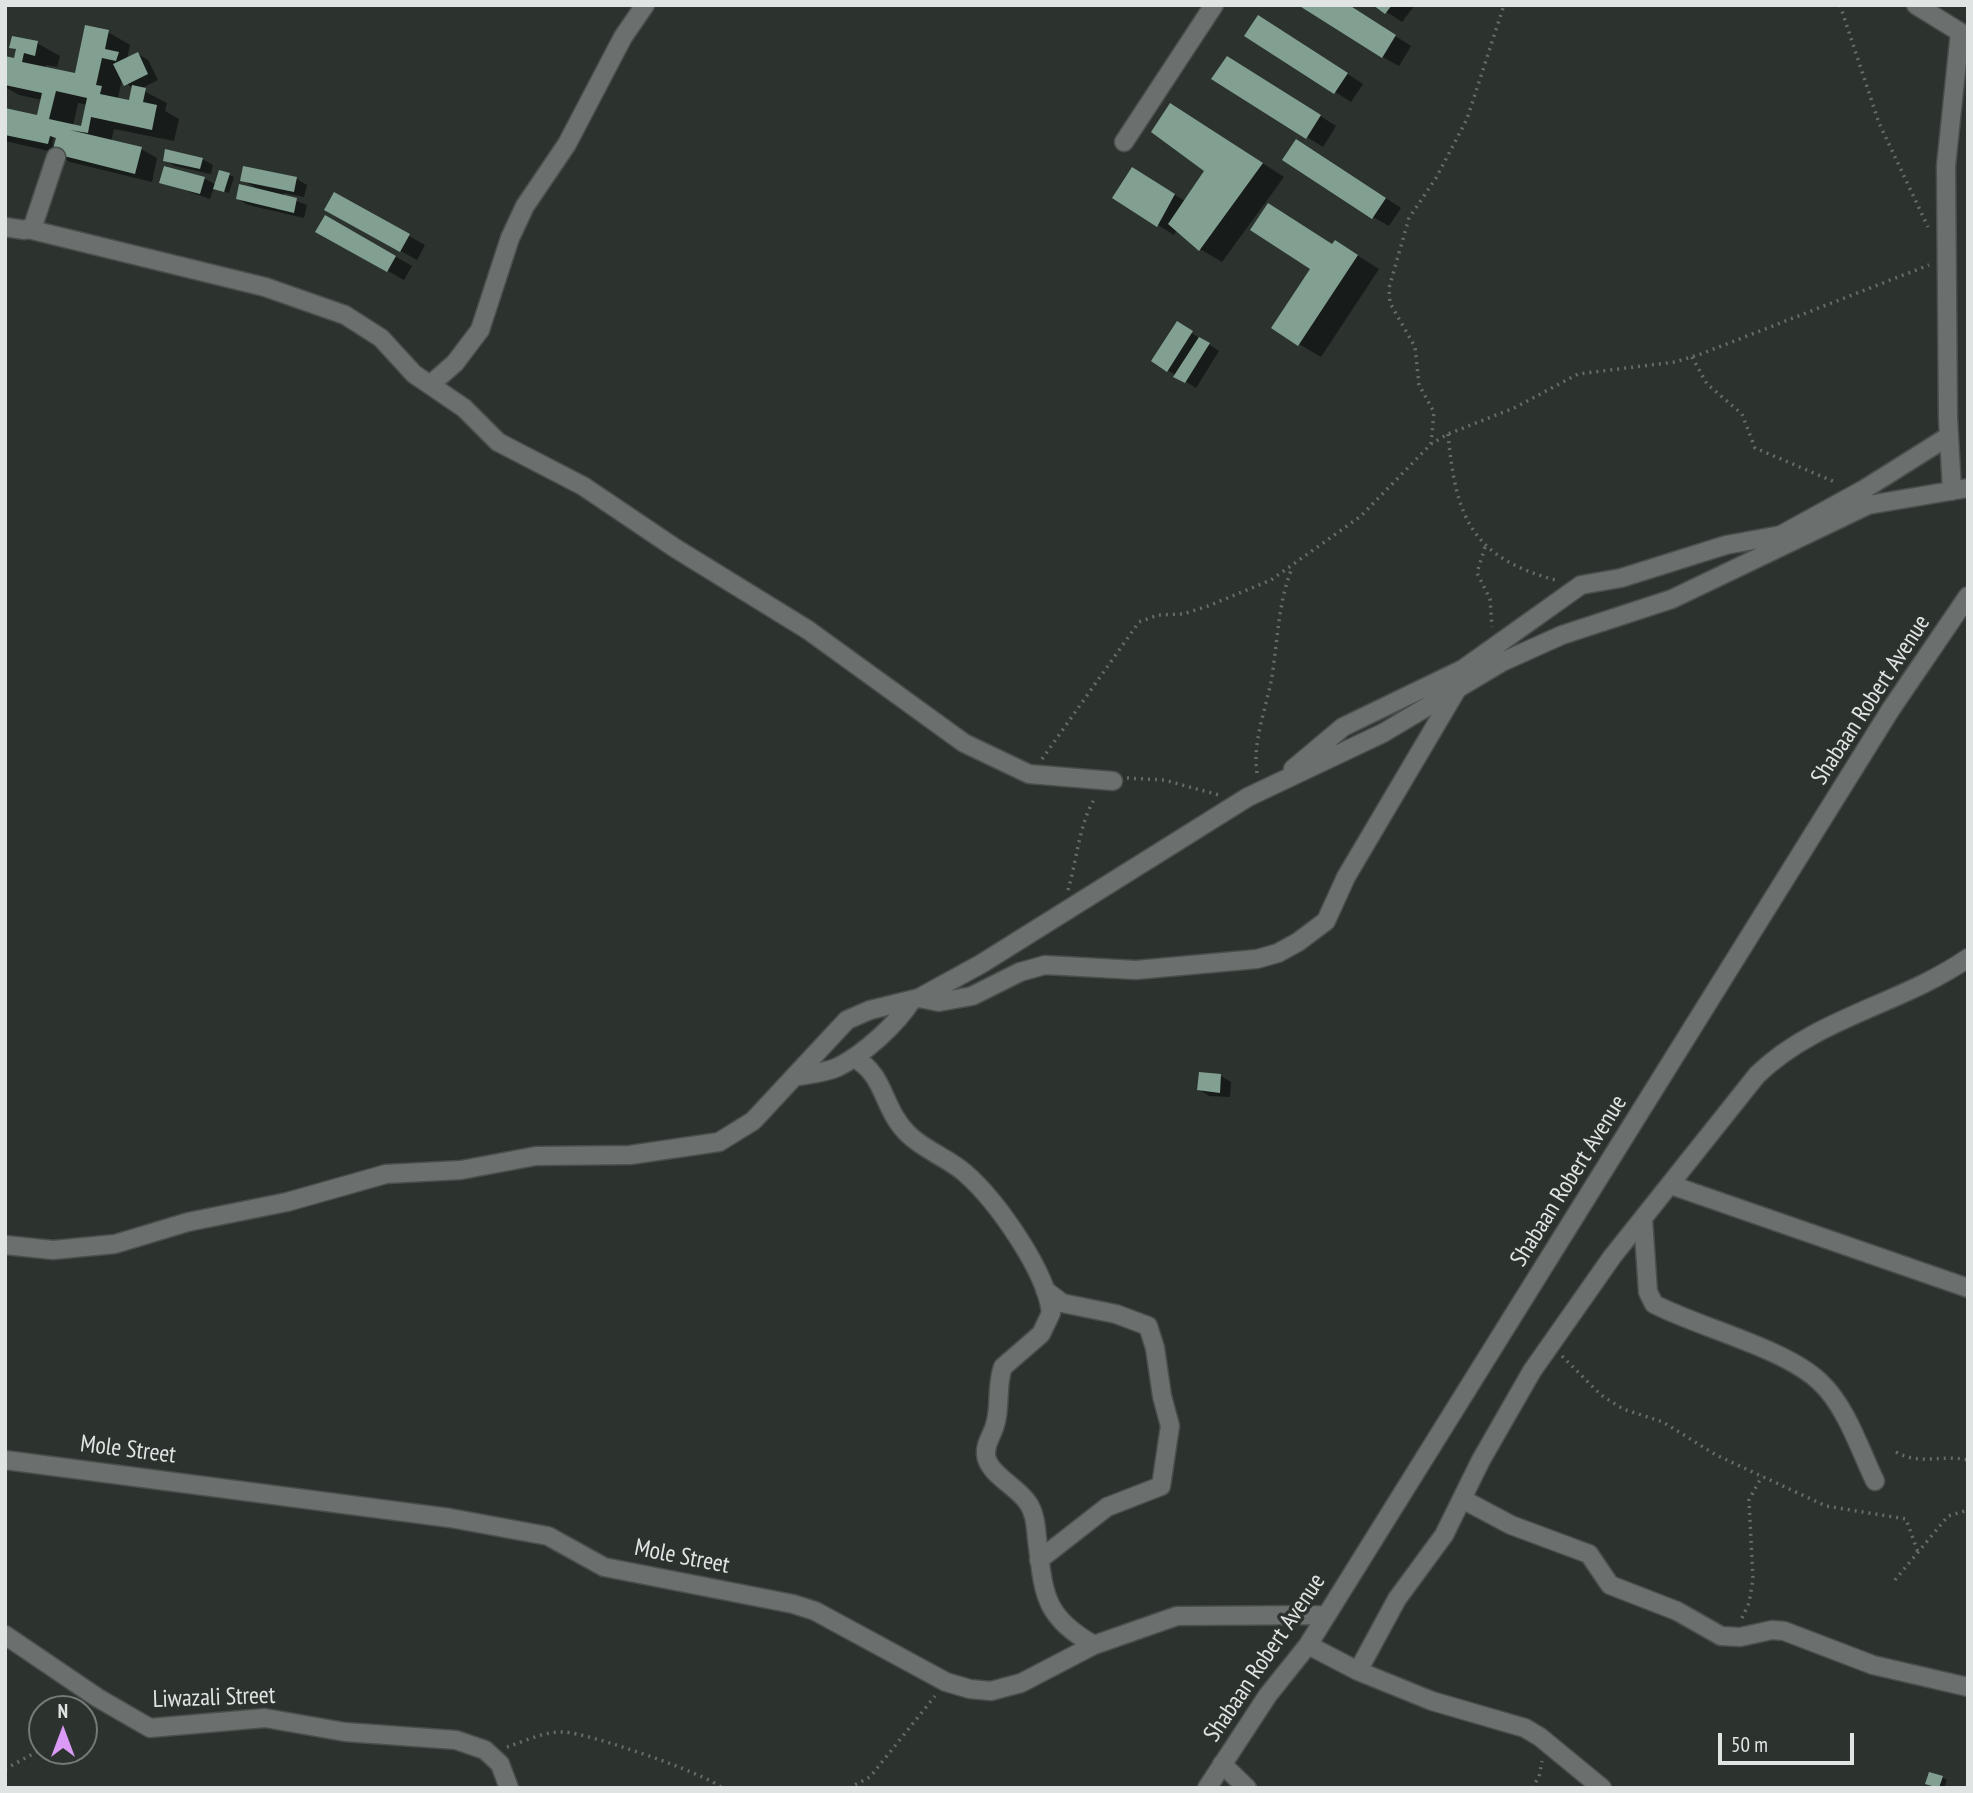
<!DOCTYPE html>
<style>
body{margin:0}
#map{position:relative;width:1973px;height:1793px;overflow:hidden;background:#2c332f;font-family:"PT Sans Narrow",sans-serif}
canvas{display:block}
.frame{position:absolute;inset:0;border:7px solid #e0e5e3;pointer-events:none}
.north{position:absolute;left:28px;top:1695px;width:70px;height:70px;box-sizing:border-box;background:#2c332f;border:2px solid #747a77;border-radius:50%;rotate:0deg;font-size:19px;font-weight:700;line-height:28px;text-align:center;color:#e0e5e3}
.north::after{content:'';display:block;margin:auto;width:24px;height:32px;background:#da9af6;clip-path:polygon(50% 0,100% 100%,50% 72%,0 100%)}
.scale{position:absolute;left:1718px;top:1733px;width:136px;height:32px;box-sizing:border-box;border:4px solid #e0e5e3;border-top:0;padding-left:9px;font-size:21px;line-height:24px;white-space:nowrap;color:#e0e5e3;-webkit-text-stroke:5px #2c332f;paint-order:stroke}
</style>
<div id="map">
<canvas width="1973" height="1793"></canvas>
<div class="frame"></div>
<div class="north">N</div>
<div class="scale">50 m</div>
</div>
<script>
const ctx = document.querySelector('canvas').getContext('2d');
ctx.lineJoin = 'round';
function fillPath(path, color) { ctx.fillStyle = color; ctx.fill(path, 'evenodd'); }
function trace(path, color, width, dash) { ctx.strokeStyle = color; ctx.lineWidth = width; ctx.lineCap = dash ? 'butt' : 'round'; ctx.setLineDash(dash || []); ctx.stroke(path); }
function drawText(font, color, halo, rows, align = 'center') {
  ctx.font = font + ' "PT Sans Narrow",sans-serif'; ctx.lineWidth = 7; ctx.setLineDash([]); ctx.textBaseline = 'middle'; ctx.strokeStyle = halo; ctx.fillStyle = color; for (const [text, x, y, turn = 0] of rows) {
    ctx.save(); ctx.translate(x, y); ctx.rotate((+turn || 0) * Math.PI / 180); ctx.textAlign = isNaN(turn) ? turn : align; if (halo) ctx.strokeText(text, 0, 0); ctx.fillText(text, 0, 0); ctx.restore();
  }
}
const shadow = new Path2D(`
 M 1347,5 L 1411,46 L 1399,66 L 1383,57 Z
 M 1376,5 L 1415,5 L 1402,22 Z
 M 1274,26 L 1363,84 L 1351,102 L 1246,35 Z
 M 108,32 L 130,45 L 127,59 L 138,54 L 148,60 L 158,80 L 140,89 L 167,103 L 165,111 L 179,119 L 174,141 L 114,129 L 111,142 L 141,149 L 157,158 L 152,182 L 70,162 L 53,152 L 5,141 L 5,110 L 39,117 L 42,100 L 19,95 L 5,87 L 5,58 L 15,60 L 17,50 L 11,47 L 37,43 L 60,56 L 57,67 L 46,65 L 45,68 L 76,75 ZM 122,79 L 133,89 L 130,102 L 118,98 ZM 78,103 L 88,105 L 83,128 L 73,126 ZM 56,126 L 60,126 L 55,147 L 52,146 Z
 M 1243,67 L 1336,126 L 1323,147 L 1307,137 Z
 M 1193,118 L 1284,177 L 1222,262 L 1200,249 L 1177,229 L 1174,235 L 1158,225 L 1149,179 L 1185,201 L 1207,171 Z
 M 1313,151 L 1401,208 L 1389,226 L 1373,217 Z
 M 202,159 L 213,165 L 211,174 L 175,166 L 165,160 Z
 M 229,175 L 234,177 L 229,193 L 214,187 L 210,199 L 161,182 L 204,178 L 216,185 Z
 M 297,179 L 307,185 L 304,197 L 284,193 L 284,196 L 307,205 L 304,218 L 248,205 L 238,199 L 258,189 L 242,180 Z
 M 335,195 L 425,245 L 417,260 L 327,210 Z
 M 326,217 L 412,266 L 404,280 L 318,231 Z
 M 1336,242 L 1379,269 L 1321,357 L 1299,344 L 1312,269 Z
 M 1178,324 L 1219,351 L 1196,388 L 1153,361 Z
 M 1221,1076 L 1231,1082 L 1230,1097 L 1209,1096 L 1199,1089 Z
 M 1942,1777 L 1947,1780 L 1944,1788 L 1938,1788 Z`);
const building = new Path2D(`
 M 1298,5 L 1349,5 L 1396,35 L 1382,58 Z
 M 1373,5 L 1392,5 L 1385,14 Z
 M 1258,15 L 1348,73 L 1334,94 L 1244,36 Z
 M 85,25 L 109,30 L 105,49 L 119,52 L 116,61 L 102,58 L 96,85 L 102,86 L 100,94 L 129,100 L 132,85 L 146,88 L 143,102 L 157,105 L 152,130 L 91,117 L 88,133 L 70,130 L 142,147 L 135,174 L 52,153 L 56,138 L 50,136 L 48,144 L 5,135 L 5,108 L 37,115 L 42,93 L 5,85 L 5,56 L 14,58 L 16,49 L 9,48 L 12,36 L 38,41 L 35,56 L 24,53 L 22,62 L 75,73 ZM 56,91 L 87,98 L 81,126 L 49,119 Z
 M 138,52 L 148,74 L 124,86 L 113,64 Z
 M 1227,56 L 1321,115 L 1306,139 L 1211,79 Z
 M 1170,103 L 1263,163 L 1199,251 L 1168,224 L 1204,171 L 1151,132 Z
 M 1296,139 L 1386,198 L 1372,219 L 1282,160 Z
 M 165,149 L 203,158 L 200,169 L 163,161 Z
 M 164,166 L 205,177 L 200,194 L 159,183 Z
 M 243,166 L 297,177 L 294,192 L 240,181 Z
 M 1132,167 L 1175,194 L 1157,227 L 1112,198 Z
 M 219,170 L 230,173 L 224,192 L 213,189 Z
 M 239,184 L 297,198 L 294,213 L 236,199 Z
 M 334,192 L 410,234 L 400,252 L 324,210 Z
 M 1268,203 L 1332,244 L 1335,240 L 1358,255 L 1298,346 L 1271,328 L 1310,269 L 1250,230 Z
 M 325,215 L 396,256 L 387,272 L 315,232 Z
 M 1177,321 L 1193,331 L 1167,372 L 1151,361 Z
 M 1199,337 L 1210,343 L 1185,383 L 1173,377 Z
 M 1199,1072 L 1221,1074 L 1220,1093 L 1197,1090 Z
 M 1929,1772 L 1943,1776 L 1939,1788 L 1925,1784 Z`);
const path = new Path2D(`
 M 1840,5 L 1879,123 L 1928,227
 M 1692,357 L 1707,384 L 1742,414 L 1755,448 L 1837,483
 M 1448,434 C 1456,518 1471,558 1559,581
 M 1431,444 L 1434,412 L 1419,385 L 1415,347 L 1390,303 L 1389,288 L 1409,218 L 1436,178 L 1467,119 L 1504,5
 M 1485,547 L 1477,573 L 1490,599 L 1492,627
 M 1042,759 L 1139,622 L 1158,615 L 1183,614 L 1208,606 L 1271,580 L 1361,516 L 1431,444 L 1448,434 L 1514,408 L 1578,374 L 1675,362 L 1701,354 L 1929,265
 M 1257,773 C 1252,741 1267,707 1272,676 C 1278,638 1278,604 1292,568
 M 1127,778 L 1164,780 L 1219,795
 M 1068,890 C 1077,860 1079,824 1095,798
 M 1562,1356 L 1601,1395 L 1623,1409 L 1663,1422 L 1716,1455 L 1826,1506 L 1906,1519 L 1919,1555
 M 1896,1452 C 1921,1466 1942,1454 1968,1460
 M 1895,1580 L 1948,1516 L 1968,1510
 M 1742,1618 L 1749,1603 L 1753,1579 L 1749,1500 L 1762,1476
 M 62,1709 L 67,1698
 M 507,1747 C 525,1741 545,1731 564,1732 C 588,1733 705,1773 722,1788
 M 5,1769 L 42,1749
 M 849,1788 L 870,1777 L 935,1696
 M 1532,1788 L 1539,1777 L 1542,1761`);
const minor = new Path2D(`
 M 1916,5 L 1968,37
 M 1124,142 L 1214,5
 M 5,227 L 25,230 L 33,226 L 56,157
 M 28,229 L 265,287 L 345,315 L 381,338 L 414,374 L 464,408 L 498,442 L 583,486 L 675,548 L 808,630 L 964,743 L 1029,774 L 1113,781
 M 431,384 L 455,363 L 480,330 L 510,238 L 525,206 L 567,144 L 623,37 L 645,5
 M 1952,491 L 1948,418 L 1946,166 L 1960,32
 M 1293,769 L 1343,727 L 1463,669 L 1581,585 L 1621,578 L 1726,545 L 1781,535 L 1863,490 L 1949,436
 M 919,998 L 939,1002 L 972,996 L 1020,972 L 1045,965 L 1136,970 L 1257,959 L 1278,953 L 1298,942 L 1326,921 L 1346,877 L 1456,691
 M 854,1058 C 886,1075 881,1107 908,1134 C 924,1150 948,1158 965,1173 C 997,1201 1047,1272 1051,1313 L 1041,1334 L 1003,1367 C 996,1385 1001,1406 995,1425 C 992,1436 985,1443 986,1455 C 988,1474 1018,1487 1028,1503 C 1035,1513 1036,1527 1037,1539 C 1044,1592 1042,1616 1094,1645
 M 794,1077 C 808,1074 825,1073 838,1067 C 864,1054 897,1024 912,1000
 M 1671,1185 L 1968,1288
 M 1643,1219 L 1648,1292 L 1654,1304 C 1700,1328 1785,1348 1820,1382 C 1846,1406 1860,1450 1875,1481
 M 5,1245 L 53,1250 L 115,1244 L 188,1222 L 287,1202 L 386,1174 L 461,1170 L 536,1156 L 630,1155 L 719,1142 L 753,1121 L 847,1020 L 870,1010 L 919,998 L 981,964 L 1248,797 L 1383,733 L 1502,662 L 1562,635 L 1672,599 L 1868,505 L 1968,488
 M 5,1460 L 450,1518 L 548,1536 L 604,1567 L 793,1604 L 815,1611 L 946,1682 L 970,1689 L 991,1691 L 1021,1683 L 1094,1645 L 1177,1616 L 1327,1615
 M 1464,1500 L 1511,1525 L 1589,1554 L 1610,1585 L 1677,1611 L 1721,1636 L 1740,1637 L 1772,1630 L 1784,1631 L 1873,1665 L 1968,1687
 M 1039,1560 L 1107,1507 L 1161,1486 L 1170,1426 L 1162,1396 L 1155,1348 L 1148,1326 L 1116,1314 L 1062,1303 L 1045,1290
 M 5,1635 L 98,1698 L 150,1728 L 265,1718 L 345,1732 L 456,1740 L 485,1750 L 500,1764 L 509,1788
 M 1308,1645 L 1358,1671 L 1432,1701 L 1525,1728 L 1540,1737 L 1602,1788
 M 1358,1671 L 1397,1599 L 1444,1535 L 1481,1460 L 1532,1371 L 1612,1257 L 1757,1075 C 1815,1018 1902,1004 1968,958
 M 1222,1764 L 1247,1788
 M 1207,1788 L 1268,1695 L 1308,1645 L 1891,709 L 1968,596`);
const streetNames = [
 ["Shabaan Robert Avenue",1871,700,-57],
 ["Shabaan Robert Avenue",1569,1181,-58],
 ["Mole Street",128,1450,7],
 ["Mole Street",682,1557,11],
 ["Shabaan Robert Avenue",1265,1658,-56],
 ["Liwazali Street",214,1698,-2]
];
fillPath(shadow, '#0007');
fillPath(building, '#81a091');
trace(minor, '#494f4c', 21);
trace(path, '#666c69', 3.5, [2, 5]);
trace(minor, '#6b6f6d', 18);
drawText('24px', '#e0e5e3', '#2c332f', streetNames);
</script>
